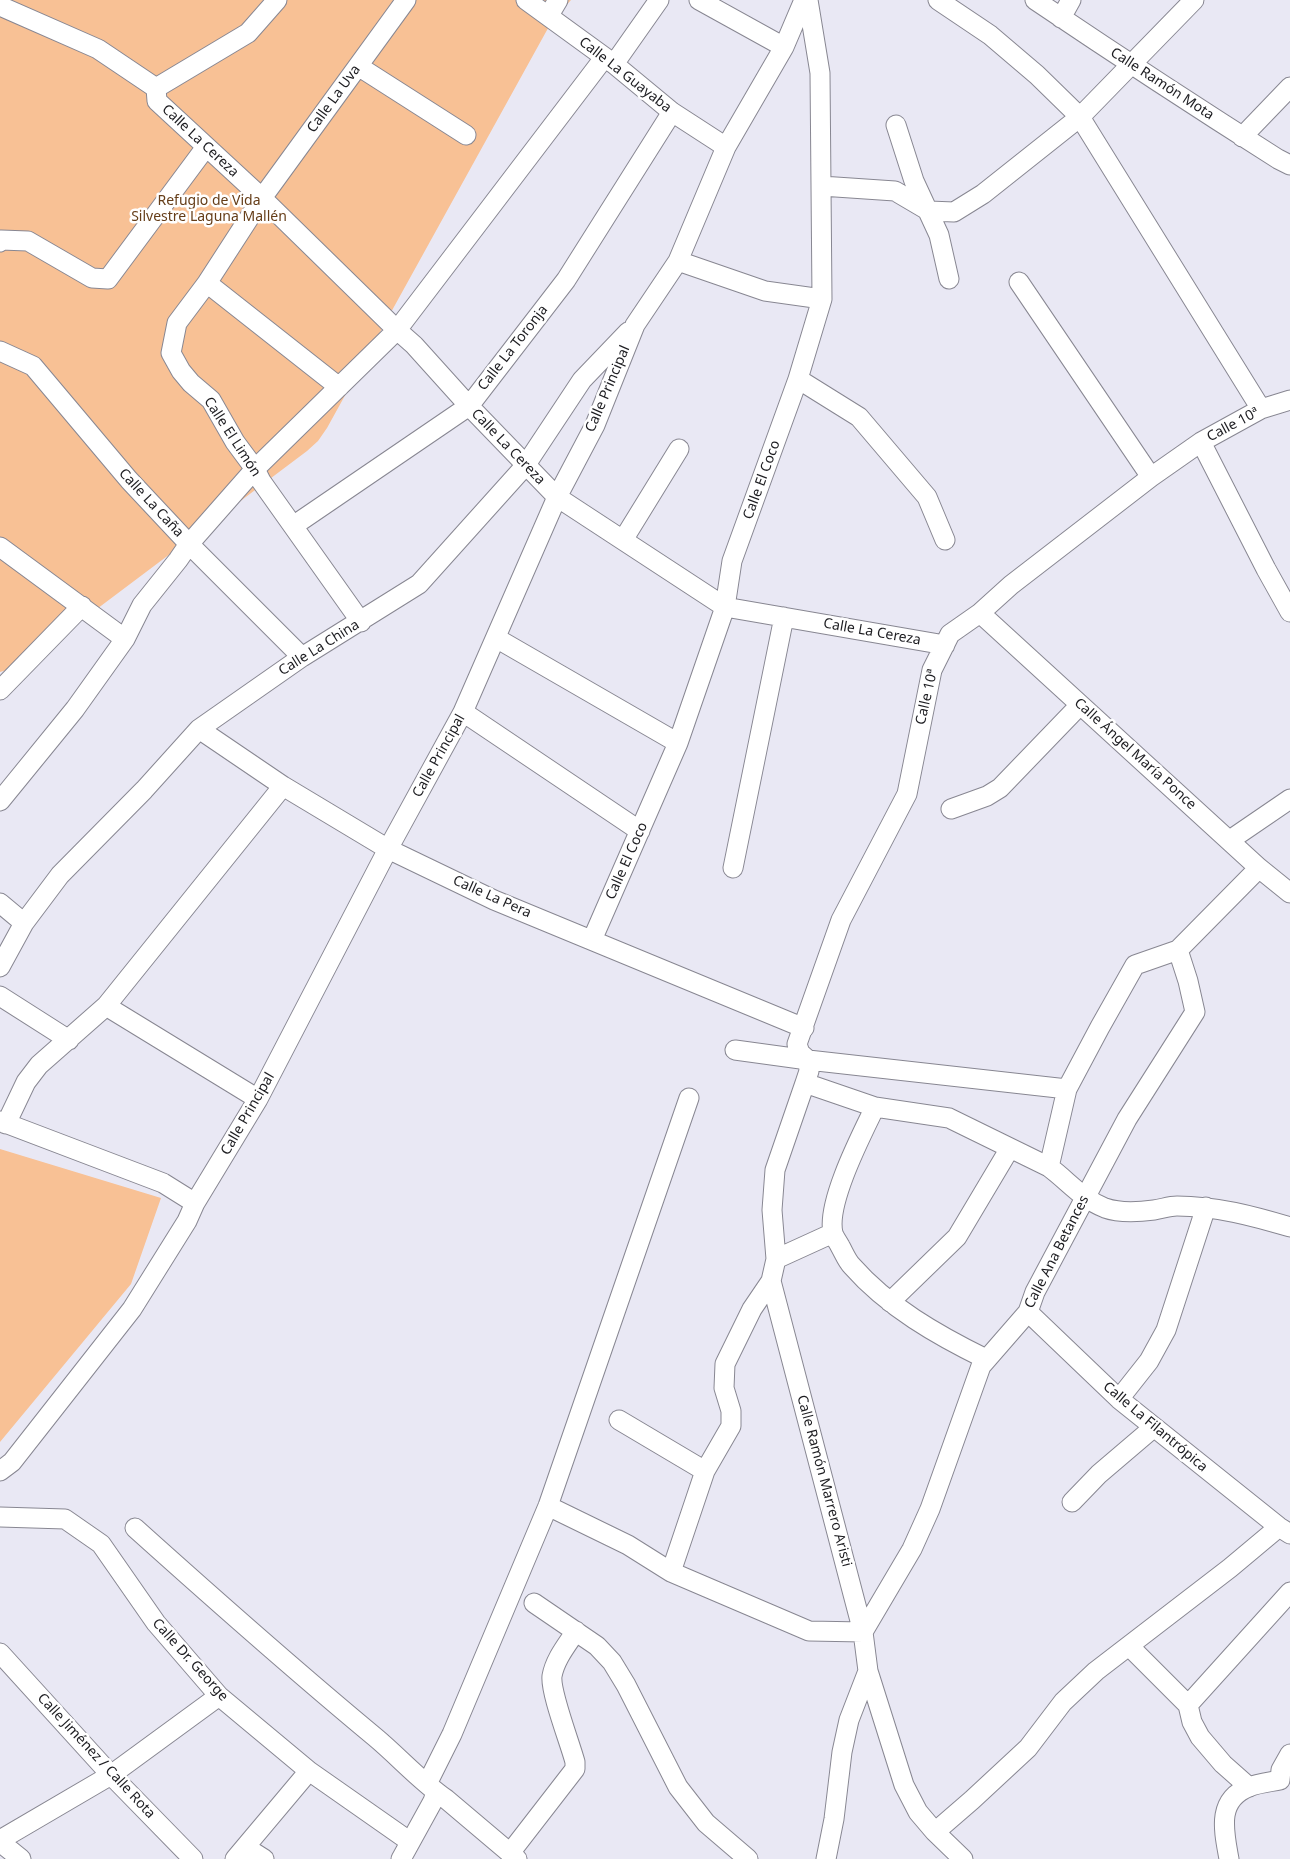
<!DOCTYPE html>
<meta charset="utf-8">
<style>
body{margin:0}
canvas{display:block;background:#e9e8f4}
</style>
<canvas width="1290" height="1859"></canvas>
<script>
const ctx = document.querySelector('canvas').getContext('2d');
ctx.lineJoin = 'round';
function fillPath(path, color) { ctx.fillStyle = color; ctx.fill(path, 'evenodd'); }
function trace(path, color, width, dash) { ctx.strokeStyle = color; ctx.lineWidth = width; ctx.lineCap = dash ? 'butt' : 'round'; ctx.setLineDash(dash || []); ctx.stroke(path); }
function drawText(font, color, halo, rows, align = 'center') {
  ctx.font = font + ' "Noto Sans",sans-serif'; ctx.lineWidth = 5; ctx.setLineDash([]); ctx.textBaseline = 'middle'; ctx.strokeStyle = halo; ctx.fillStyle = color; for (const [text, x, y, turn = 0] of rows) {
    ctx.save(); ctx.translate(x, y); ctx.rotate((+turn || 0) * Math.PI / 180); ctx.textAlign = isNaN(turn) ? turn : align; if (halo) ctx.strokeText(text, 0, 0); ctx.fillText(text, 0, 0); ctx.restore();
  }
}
const green = new Path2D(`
 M 0,0 L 571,0 L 552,21 L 327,428 L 318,441 L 307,451 L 29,660 L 17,667 L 0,672 Z
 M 0,1149 L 161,1198 L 131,1284 L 0,1442 Z`);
const street = new Path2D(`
 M 277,0 L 248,33 L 156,88 L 157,101 L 262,198 L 397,330 L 414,345 L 469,406 L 557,497 L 725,607 L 945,645
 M 526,0 L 614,64 L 672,112 L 726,147
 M 699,0 L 784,47
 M 938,0 L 990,35 L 1037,75 L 1080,117 L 1261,409
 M 1035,0 C 1115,54 1196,107 1278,159 L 1290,165
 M 0,6 L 98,49 L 156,88
 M 549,15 L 558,0
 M 1061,18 L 1071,0
 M 614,64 L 659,0
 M 358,66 L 466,135
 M 896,125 L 914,181 L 939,235 L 949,279
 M 1242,137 L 1290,87
 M 821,186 L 895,191 L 929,211 L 954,212 L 983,194 L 1080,117 L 1194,0
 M 0,242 L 1,240 L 28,241 L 92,278 L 108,279 L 206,147
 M 678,261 L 765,291 L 822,299
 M 1019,282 L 1151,477
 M 207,283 L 339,387
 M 0,351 L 33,366 L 129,480 L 189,544 L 302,657
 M 798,379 L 859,417 L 927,497 L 945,540
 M 1201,442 L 1266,569 L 1290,612
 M 293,526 L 469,406 L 566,280 L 672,112
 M 623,540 L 679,449
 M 0,547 L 125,639
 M 980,613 L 1259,868 L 1290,893
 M 361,622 L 261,481 L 255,469 L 235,442 L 211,400 L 191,383 L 181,371 L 171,353 L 177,323 L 207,283 L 262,198 L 406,0
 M 496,638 L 678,743
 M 0,690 L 82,606
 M 463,712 L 640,831
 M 199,729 L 283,786 L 388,849 L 494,900 L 804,1028
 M 0,801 L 75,709 L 125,639 L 142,605 L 178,560 L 189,544 L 255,469 L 397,330 L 604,58
 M 951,809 L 987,796 L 1000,788 L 1080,705
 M 1230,840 L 1290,799
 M 733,868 L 784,617
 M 1259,868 L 1178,950 L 1135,965 L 1100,1027 L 1067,1089 L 1049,1167 C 1068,1181 1082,1199 1105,1208 C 1119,1213 1139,1212 1154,1210 C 1162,1209 1169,1206 1177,1206 C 1216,1206 1253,1216 1290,1227
 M 0,903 L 24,923
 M 592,940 L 678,743 L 725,607 L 732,561 L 798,379 L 822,299 L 820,73 L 808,0
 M 0,967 L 24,923 L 60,875 L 144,790 L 199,729 L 302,657 L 419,584 L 525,466 L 582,380 L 628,332
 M 0,996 L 69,1040
 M 106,1006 L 258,1099
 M 735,1050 L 808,1060 L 809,1071 L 805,1083 L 875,1107 L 949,1118 L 1049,1167
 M 805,1083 L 775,1170 L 772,1210 L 776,1259 L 771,1281 L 853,1594 L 863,1632 L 868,1671 L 904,1785 L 918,1812 L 935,1832 L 963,1859
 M 1067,1089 L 808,1060 L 800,1053 L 797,1044 L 841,920 L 907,794 L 932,670 L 950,634 L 980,613 L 1011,585 L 1151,477 L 1201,442 L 1261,409 L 1290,400
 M 875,1107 C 862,1134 826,1203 833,1233 C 834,1237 838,1242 840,1246 C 844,1253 847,1261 852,1266 C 888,1307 937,1335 986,1359
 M 0,1121 L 163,1183 L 195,1203
 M 6,1124 L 26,1082 L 39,1065 L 106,1006 L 283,786
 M 776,1259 L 833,1233
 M 890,1302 L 957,1237 L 1010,1148
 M 1028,1312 L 1119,1399 L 1279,1527 L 1290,1534
 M 1119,1399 L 1149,1361 L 1166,1330 L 1206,1207
 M 619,1420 L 705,1471
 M 0,1471 L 12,1462 L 132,1309 L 187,1221 L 195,1203 L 258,1099 L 388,849 L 463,712 L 557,497 L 595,425 L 635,325 L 678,261 L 726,147 L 784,47 L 804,0
 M 1072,1502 L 1099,1474 L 1153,1428
 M 548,1506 L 628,1545 L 671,1572 L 809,1631 L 863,1632 L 912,1549 L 930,1509 L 981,1366 L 1028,1312 L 1035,1292 L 1127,1119 L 1195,1012 L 1188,981 L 1178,950
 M 0,1517 L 65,1519 L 101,1544 L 156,1623 L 219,1696 L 309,1771 L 409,1841
 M 135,1528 C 214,1599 293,1669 375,1737 C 399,1757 420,1781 446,1799 L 517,1859
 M 671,1572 L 705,1471 L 731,1426 L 731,1411 L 724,1388 L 725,1364 L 752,1309 L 771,1281
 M 534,1603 L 597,1646 L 612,1662 L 626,1685 L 678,1787 L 706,1823 L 748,1859
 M 1129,1646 L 1188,1705 L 1192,1722 L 1200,1737 L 1223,1764 L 1249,1787
 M 0,1653 L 111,1775 L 193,1859
 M 1188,1705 L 1290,1592
 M 1280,1780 L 1281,1770 L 1290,1754
 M 427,1784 L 452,1734 L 548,1506 L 689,1098
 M 935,1832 L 972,1800 L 1028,1748 L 1063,1702 L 1096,1671 L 1230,1568 L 1279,1527
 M 0,1840 L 111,1775 L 219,1696
 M 0,1842 L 21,1859
 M 245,1847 L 264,1859
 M 510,1853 L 575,1769 L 575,1762 C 570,1743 550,1692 552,1676 C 555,1659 567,1645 576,1631
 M 235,1859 L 309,1771
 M 401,1859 L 433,1801 L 436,1792
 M 826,1859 L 834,1819 L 842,1752 L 849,1720 L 868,1671
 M 1229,1859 C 1224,1831 1216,1800 1249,1787 C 1258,1783 1270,1782 1280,1780`);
const streetNames = [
 ["Calle La Guayaba",625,75,38],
 ["Calle Ramón Mota",1162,84,33],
 ["Calle La Uva",334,99,-54],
 ["Calle La Cereza",200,141,43],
 ["Calle La Toronja",513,348,-52],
 ["Calle Principal",608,389,-67],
 ["Calle 10ª",1233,425,-28],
 ["Calle El Limón",232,437,57],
 ["Calle La Cereza",508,447,46],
 ["Calle El Coco",762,480,-70],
 ["Calle La Caña",151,503,47],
 ["Calle La Cereza",872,632,10],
 ["Calle La China",319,648,-32],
 ["Calle 10ª",927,697,-77],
 ["Calle Ángel María Ponce",1135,754,42],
 ["Calle Principal",439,756,-61],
 ["Calle El Coco",627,861,-66],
 ["Calle La Pera",492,897,24],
 ["Calle Principal",248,1114,-60],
 ["Calle Ana Betances",1057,1252,-63],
 ["Calle La Filantrópica",1155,1427,40],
 ["Calle Ramón Marrero Aristi",824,1481,75],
 ["Calle Dr. George",190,1660,48],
 ["Calle Jiménez / Calle Rota",96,1756,47]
];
const parkNames = [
 ["Refugio de Vida",209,201],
 ["Silvestre Laguna Mallén",209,217]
];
fillPath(green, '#f8c195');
trace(street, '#888792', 21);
trace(street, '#fff', 19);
drawText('14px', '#1c1c20', '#fff', streetNames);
drawText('14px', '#653d18', '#fff', parkNames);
</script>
